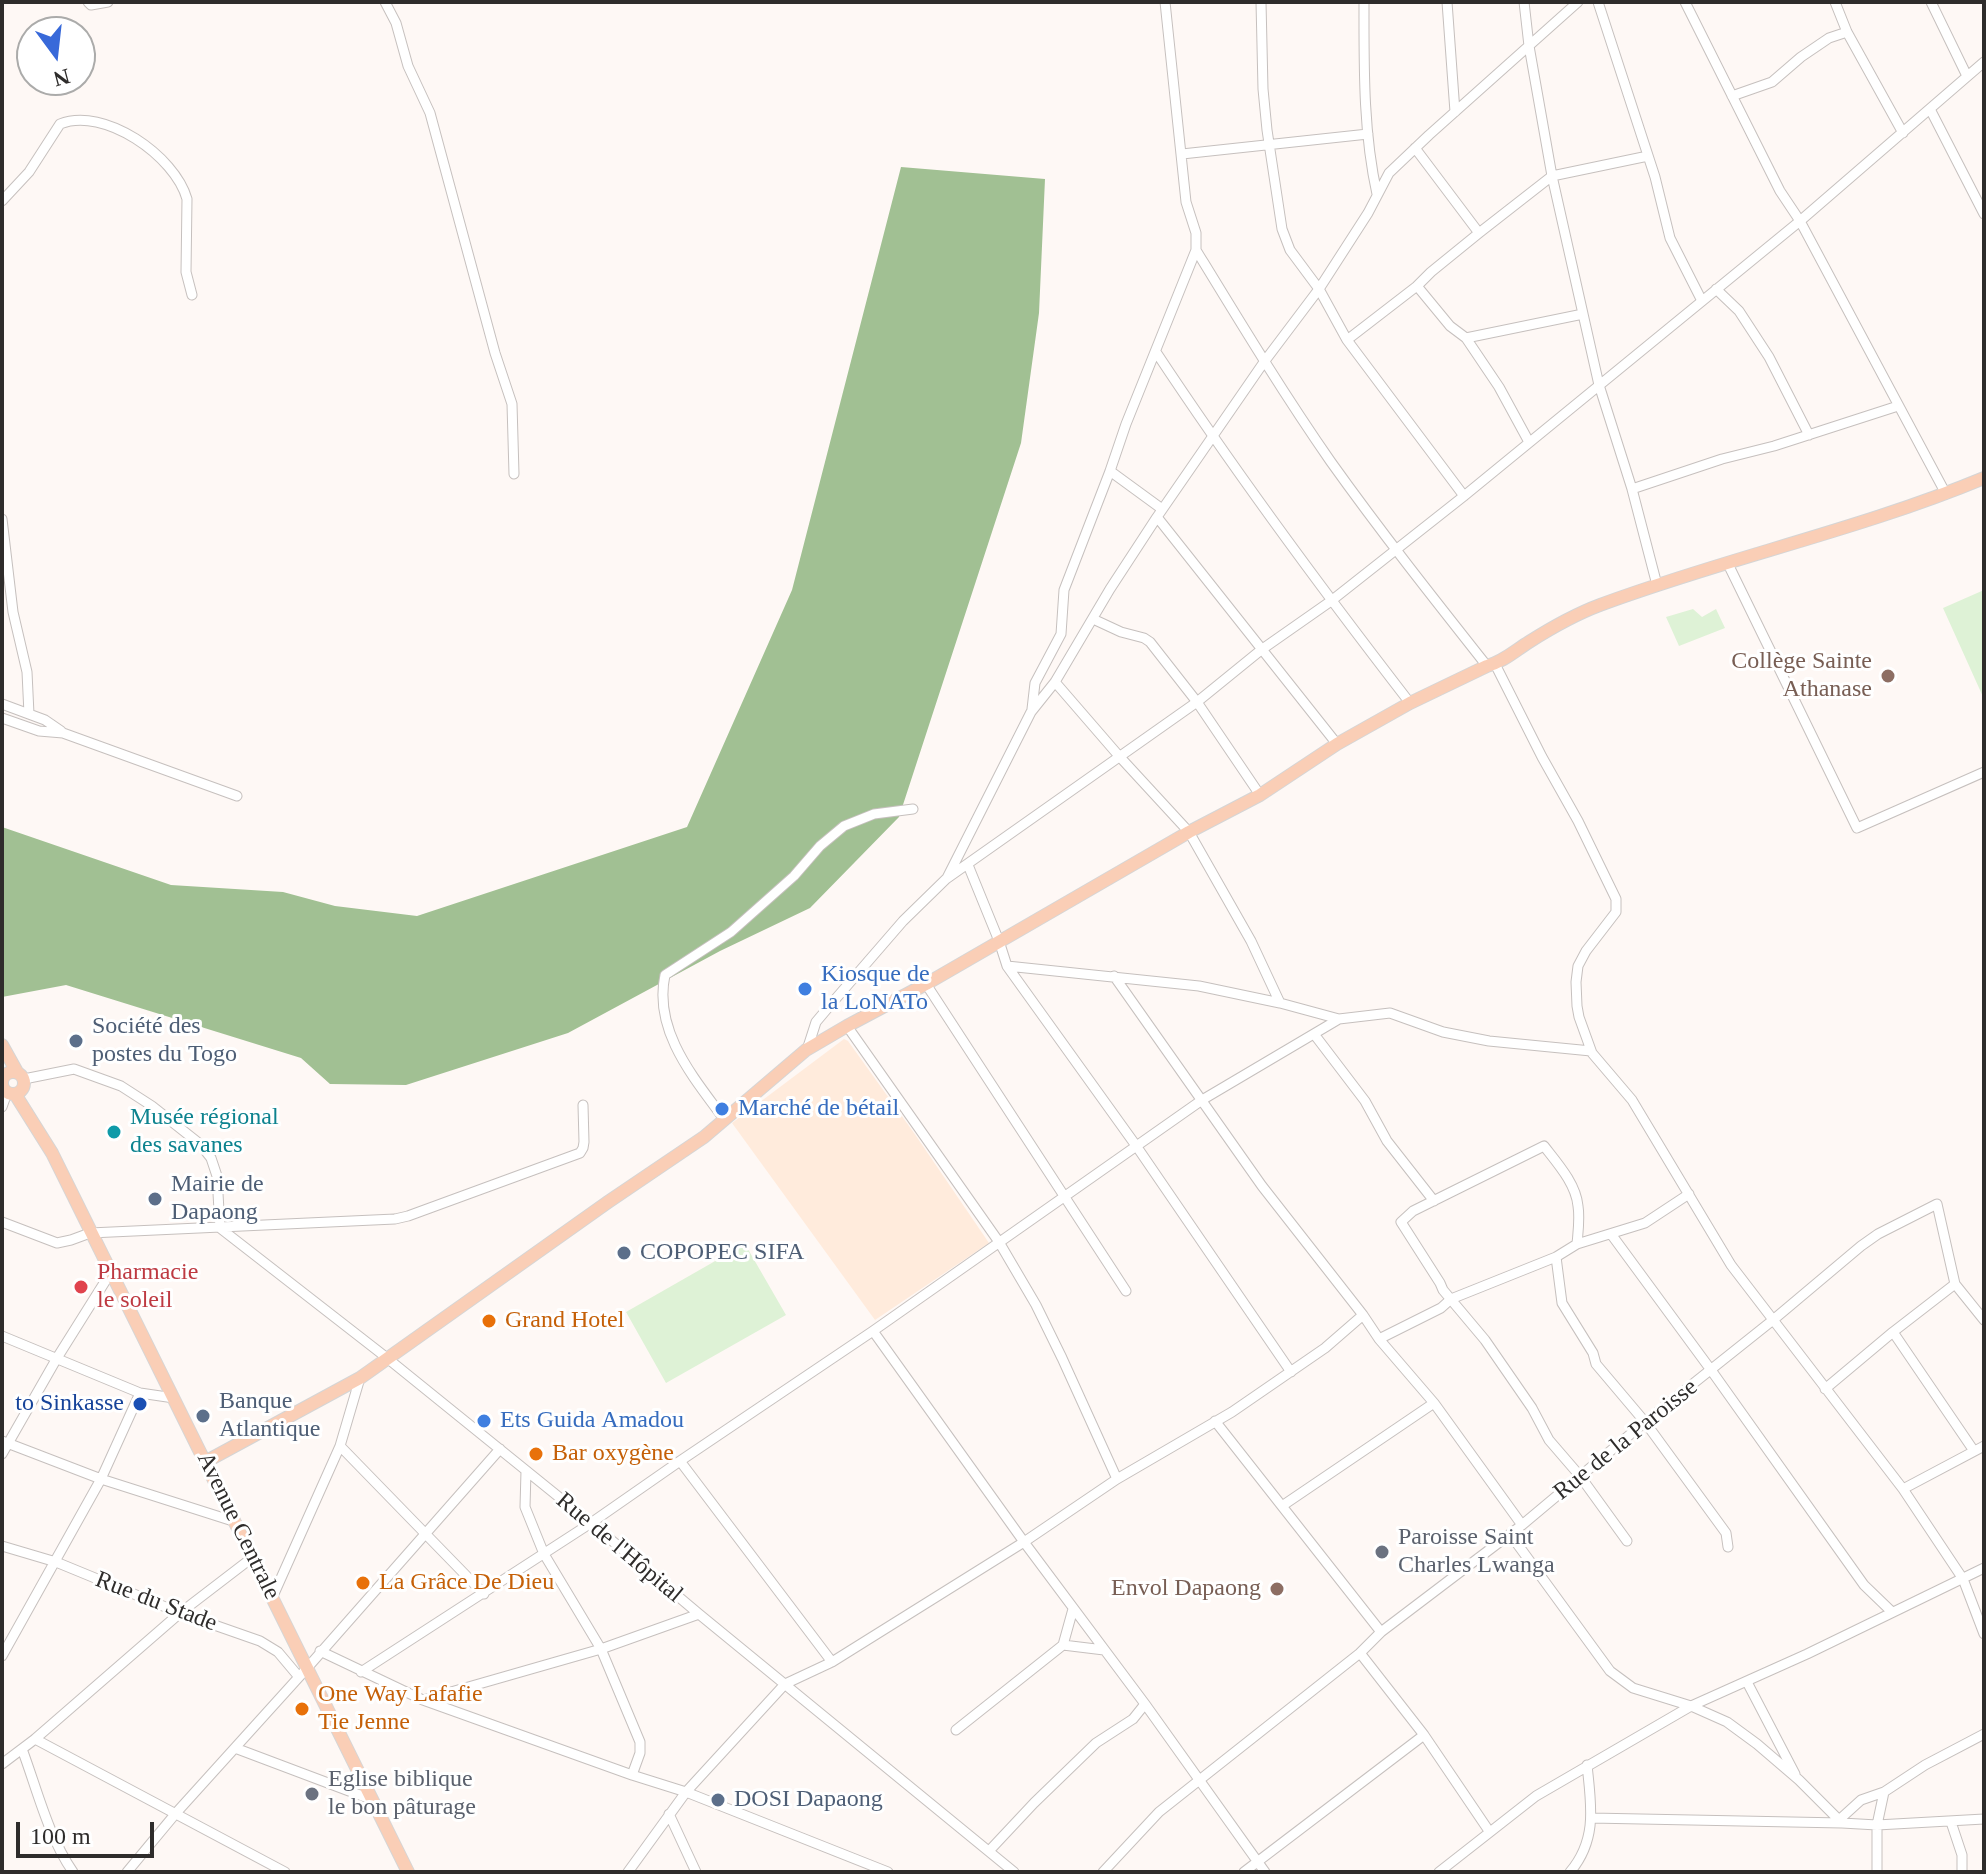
<!DOCTYPE html>
<meta charset="utf-8">
<style>
body{margin:0}
#map{position:relative;width:1986px;height:1874px;overflow:hidden;background:#fef8f5;font-family:"Times New Roman",serif}
canvas{display:block}
.frame{position:absolute;inset:0;border:4px solid #2e2c2b;pointer-events:none}
.north{position:absolute;left:16px;top:16px;width:80px;height:80px;box-sizing:border-box;background:#fff;border:2px solid #ababaa;border-radius:50%;rotate:165deg;font-size:22px;font-weight:700;line-height:32px;text-align:center;color:#2e2c2b}
.north::after{content:'';display:block;margin:auto;width:28px;height:36px;background:#3869d9;clip-path:polygon(50% 0,100% 100%,50% 72%,0 100%)}
.scale{position:absolute;left:16px;top:1822px;width:138px;height:36px;box-sizing:border-box;border:4px solid #2e2c2b;border-top:0;padding-left:10px;font-size:24px;line-height:28px;white-space:nowrap;color:#2e2c2b;-webkit-text-stroke:6px #fff;paint-order:stroke}
</style>
<div id="map">
<canvas width="1986" height="1874"></canvas>
<div class="frame"></div>
<div class="north">N</div>
<div class="scale">100 m</div>
</div>
<script>
const ctx = document.querySelector('canvas').getContext('2d');
ctx.lineJoin = 'round';
function fillPath(path, color) { ctx.fillStyle = color; ctx.fill(path, 'evenodd'); }
function trace(path, color, width, dash) { ctx.strokeStyle = color; ctx.lineWidth = width; ctx.lineCap = dash ? 'butt' : 'round'; ctx.setLineDash(dash || []); ctx.stroke(path); }
function drawText(font, color, halo, rows, align = 'center') {
  ctx.font = font + ' "Times New Roman",serif'; ctx.lineWidth = 6; ctx.setLineDash([]); ctx.textBaseline = 'middle'; ctx.strokeStyle = halo; ctx.fillStyle = color; for (const [text, x, y, turn = 0] of rows) {
    ctx.save(); ctx.translate(x, y); ctx.rotate((+turn || 0) * Math.PI / 180); ctx.textAlign = isNaN(turn) ? turn : align; if (halo) ctx.strokeText(text, 0, 0); ctx.fillText(text, 0, 0); ctx.restore();
  }
}
const education = new Path2D(`
 M 844,1039 L 848,1041 L 914,1133 L 989,1243 L 875,1320 L 732,1123 Z`);
const green = new Path2D(`
 M 1984,590 L 1984,699 L 1943,608 Z
 M 1693,609 L 1702,617 L 1716,609 L 1725,628 L 1679,646 L 1666,617 Z
 M 745,1244 L 786,1315 L 666,1383 L 626,1312 Z`);
const forest = new Path2D(`
 M 901,167 L 1045,179 L 1039,313 L 1021,443 L 899,817 L 810,908 L 720,951 L 568,1033 L 406,1085 L 330,1084 L 301,1058 L 66,985 L 2,997 L 2,827 L 171,885 L 283,892 L 335,906 L 417,916 L 687,827 L 792,590 Z`);
const minor = new Path2D(`
 M 88,2 L 91,5 L 108,2
 M 385,2 L 396,23 L 408,66 L 430,113 L 495,353 L 512,404 L 514,474
 M 1261,2 L 1263,89 L 1267,130 L 1282,229 L 1290,250 L 1319,289 L 1347,340 L 1464,496
 M 1364,2 C 1364,66 1363,131 1377,194
 M 1447,2 L 1455,112
 M 1524,2 L 1529,46 L 1552,176 L 1599,385 L 1632,489 L 1722,459 L 1774,446 L 1898,406
 M 1598,2 L 1655,177 L 1670,238 L 1702,301
 M 1685,2 L 1780,191 L 1800,221 L 1946,494
 M 1835,2 L 1847,32 L 1903,133
 M 1931,2 L 1967,76
 M 1732,96 L 1772,82 L 1801,57 L 1829,38 L 1847,32
 M 1930,109 L 1984,214
 M 1415,148 L 1479,233
 M 1182,154 L 1368,134
 M 2,201 L 29,172 L 60,124 C 104,106 175,156 187,199 L 186,272 L 192,295
 M 1196,250 C 1240,322 1283,393 1331,462 C 1381,532 1434,599 1487,666
 M 1417,286 L 1450,326 L 1466,338 L 1499,387 L 1529,442
 M 1716,289 L 1739,311 L 1769,357 L 1809,435
 M 1466,338 L 1583,314
 M 1347,340 L 1417,286 L 1431,272 L 1479,233 L 1552,176 L 1648,156
 M 1156,352 C 1236,473 1321,588 1410,703
 M 1110,471 L 1162,509
 M 1632,489 L 1657,585
 M 1157,517 L 1337,744
 M 2,519 L 13,612 L 27,672 L 29,714
 M 1728,564 L 1857,828 L 1984,772
 M 1093,619 L 1121,632 L 1144,638 L 1150,642 L 1197,702 L 1260,795
 M 1495,664 L 1542,757 L 1578,821 L 1616,899 L 1616,912 L 1586,951 L 1578,966 L 1576,982 L 1577,1006 L 1579,1017 L 1592,1053 L 1632,1100 L 1731,1265 L 1903,1489 L 1963,1579 L 1984,1634
 M 1055,682 L 1119,756 L 1189,832 L 1251,941 L 1280,1003
 M 2,704 L 45,720 L 61,731
 M 1032,709 L 1035,683 L 1061,634 L 1064,590 L 1110,471 L 1126,424 L 1196,250 L 1196,233 L 1186,202 L 1165,2
 M 2,718 L 39,731 L 63,733 L 237,796
 M 968,865 L 999,941 L 1007,966 L 1137,1147 L 1291,1372
 M 947,878 L 1031,712 L 1055,682 L 1110,589 L 1157,517 L 1264,362 L 1319,289 L 1368,213 L 1389,173 L 1429,135 L 1578,2
 M 1007,966 L 1199,986 L 1280,1003 L 1339,1019 L 1390,1013 L 1443,1032 L 1489,1041 L 1591,1051
 M 1114,976 L 1262,1186 L 1363,1315 L 1379,1339 L 1434,1403 L 1522,1525
 M 926,984 L 1126,1291
 M 847,1026 L 999,1242 L 1036,1305 L 1062,1358 L 1117,1479
 M 1314,1034 L 1365,1101 L 1387,1141 L 1434,1201
 M 807,1050 L 816,1022 L 832,1003 L 903,921 L 946,879 L 1197,702 L 1261,650 L 1331,601 L 1464,496 L 1800,221 L 1984,62
 M 24,1079 L 74,1069 L 121,1086 L 152,1106 L 200,1144 L 211,1158 L 217,1176 L 220,1228
 M 2,1107 L 7,1093
 M 724,1119 C 694,1078 653,1031 665,975 L 731,932 L 794,876 L 820,846 L 844,826 L 874,814 L 913,809
 M 2,1222 L 57,1243 L 71,1240 L 90,1233 L 395,1219 L 408,1216 L 580,1153 L 583,1148 L 584,1142 L 583,1105
 M 220,1228 L 387,1358 L 591,1523 L 699,1614 L 1014,1872
 M 1611,1234 L 1711,1370 L 1864,1585 L 1892,1612
 M 1577,1244 C 1578,1232 1580,1219 1578,1206 C 1576,1184 1558,1164 1544,1146 L 1413,1211 L 1401,1222 L 1440,1283 L 1443,1290 L 1485,1340 L 1532,1408 L 1549,1440 L 1580,1476 L 1627,1541
 M 1556,1257 L 1562,1303 L 1593,1353 L 1596,1364 L 1645,1422 L 1726,1533 L 1728,1547
 M 873,1331 L 1024,1542 L 1145,1704 L 1265,1872
 M 1893,1332 L 1974,1451
 M 2,1336 L 140,1393 L 174,1398
 M 1379,1339 L 1441,1308 L 1451,1299 L 1556,1257 L 1577,1244 L 1645,1223 L 1689,1194
 M 1825,1389 L 1893,1332 L 1955,1284
 M 1215,1421 L 1381,1632
 M 2,1441 L 101,1479 L 236,1522
 M 340,1446 L 484,1594
 M 2,1454 L 57,1358 L 111,1272
 M 680,1461 L 832,1662
 M 526,1471 L 525,1507 L 544,1554 L 601,1649 L 640,1742 L 640,1753 L 632,1775
 M 1903,1489 L 1984,1446
 M 1282,1506 L 1434,1403
 M 1510,1534 L 1610,1671 L 1633,1688 L 1691,1706 L 1727,1722 L 1757,1744 L 1799,1780 L 1842,1823
 M 2,1546 L 56,1562 L 180,1613 L 260,1641 L 278,1652 L 299,1677
 M 273,1596 L 340,1446 L 360,1378
 M 1063,1645 L 1104,1650
 M 320,1651 L 423,1700 L 632,1775 L 686,1792 L 888,1872
 M 1360,1653 L 1424,1735 L 1489,1831
 M 2,1656 L 101,1479 L 140,1393
 M 361,1672 L 591,1523 L 680,1461 L 873,1331 L 1202,1100 L 1339,1019
 M 1747,1682 L 1795,1774
 M 423,1700 L 601,1649 L 699,1614
 M 956,1730 L 1063,1645 L 1073,1609
 M 35,1739 L 285,1872
 M 235,1748 L 373,1800
 M 22,1749 C 37,1789 48,1836 73,1872
 M 2,1764 L 35,1739 L 180,1613 L 253,1557
 M 669,1814 L 696,1872
 M 1591,1818 L 1842,1823 L 1877,1825 L 1984,1819
 M 1839,1820 L 1861,1800 L 1884,1792
 M 1951,1822 L 1962,1855 L 1962,1872
 M 989,1851 L 1034,1803 L 1096,1743 L 1133,1719 L 1145,1704
 M 127,1872 L 176,1813 L 308,1667 L 500,1449
 M 628,1872 L 686,1792 L 785,1684 L 832,1662 L 1024,1542 L 1117,1479 L 1232,1412 L 1325,1348 L 1363,1315
 M 1103,1872 L 1159,1812 L 1360,1653 L 1381,1632 L 1522,1525 L 1645,1422 L 1773,1320 L 1861,1246 L 1878,1234 L 1937,1204 L 1955,1284 L 1984,1320
 M 1244,1872 L 1424,1735
 M 1439,1872 L 1536,1796 L 1691,1706 L 1807,1654 L 1984,1568
 M 1570,1872 C 1598,1839 1591,1804 1587,1765
 M 1877,1872 L 1877,1825 L 1884,1792 L 1925,1765 L 1984,1734`);
const major = new Path2D(`
 M 2,1045 L 17,1072
 M2 1083a11 11 0 1 1 22 0a11 11 0 1 1-22 0Z
 M 15,1094 L 52,1153 L 408,1872
 M 205,1462 L 360,1378 L 608,1202 L 704,1137 L 806,1050 L 847,1026 L 926,984 L 1189,832 L 1260,795 L 1337,744 L 1410,703 L 1487,666 C 1503,662 1516,650 1529,642 C 1551,628 1576,614 1600,605 C 1726,558 1859,530 1984,478`);
const markers = [
 [1888,676,8,"#8d6e63"],
 [805,989,8,"#3f7fe0"],
 [76,1041,8,"#5c6f8a"],
 [722,1109,8,"#3f7fe0"],
 [114,1132,8,"#0f9aa8"],
 [155,1199,8,"#5c6f8a"],
 [624,1253,8,"#5c6f8a"],
 [81,1287,8,"#e0444e"],
 [489,1321,8,"#e8710a"],
 [140,1404,8,"#1a4fb4"],
 [203,1416,8,"#5c6f8a"],
 [484,1421,8,"#3f7fe0"],
 [536,1454,8,"#e8710a"],
 [1382,1552,8,"#6b7280"],
 [363,1583,8,"#e8710a"],
 [1277,1589,8,"#8d6e63"],
 [302,1709,8,"#e8710a"],
 [312,1794,8,"#6b7280"],
 [718,1800,8,"#5c6f8a"]
];
const educationNames = [
 ["Collège Sainte",1872,662],
 ["Athanase",1872,690],
 ["Envol Dapaong",1261,1589]
];
const shopNames = [
 ["Kiosque de",821,975],
 ["la LoNATo",821,1003],
 ["Marché de bétail",738,1109],
 ["Ets Guida Amadou",500,1421]
];
const serviceNames = [
 ["Société des",92,1027],
 ["postes du Togo",92,1055],
 ["Mairie de",171,1185],
 ["Dapaong",171,1213],
 ["COPOPEC SIFA",640,1253],
 ["Banque",219,1402],
 ["Atlantique",219,1430],
 ["DOSI Dapaong",734,1800]
];
const cultureNames = [
 ["Musée régional",130,1118],
 ["des savanes",130,1146]
];
const healthNames = [
 ["Pharmacie",97,1273],
 ["le soleil",97,1301]
];
const foodNames = [
 ["Grand Hotel",505,1321],
 ["Bar oxygène",552,1454],
 ["La Grâce De Dieu",379,1583],
 ["One Way Lafafie",318,1695],
 ["Tie Jenne",318,1723]
];
const transitNames = [
 ["to Sinkasse",124,1404]
];
const streetNames = [
 ["Rue de la Paroisse",1626,1440,-39],
 ["Avenue Centrale",238,1526,64],
 ["Rue de l'Hôpital",619,1548,40],
 ["Rue du Stade",156,1602,21]
];
const worshipNames = [
 ["Paroisse Saint",1398,1538],
 ["Charles Lwanga",1398,1566],
 ["Eglise biblique",328,1780],
 ["le bon pâturage",328,1808]
];
fillPath(education, '#ffebdc');
fillPath(green, '#def2d6');
fillPath(forest, '#a1c093');
trace(minor, '#c6c0be', 11);
trace(major, '#d5d5d5', 14);
trace(minor, '#fff', 9);
trace(major, '#faceb6', 12);
for (const [x, y, r, color] of markers) { const dot = new Path2D(); dot.arc(x, y, r, 0, 2 * Math.PI); ctx.fillStyle = color; ctx.fill(dot); trace(dot, '#fff', 3); }
drawText('24px', '#785e54', '#fff', educationNames, 'right');
drawText('24px', '#366cbe', '#fff', shopNames, 'left');
drawText('24px', '#4e5e75', '#fff', serviceNames, 'left');
drawText('24px', '#0d838f', '#fff', cultureNames, 'left');
drawText('24px', '#be3a42', '#fff', healthNames, 'left');
drawText('24px', '#c56008', '#fff', foodNames, 'left');
drawText('24px', '#164399', '#fff', transitNames, 'right');
drawText('24px', '#2e2c2b', '#fff', streetNames);
drawText('24px', '#5b616d', '#fff', worshipNames, 'left');
</script>
